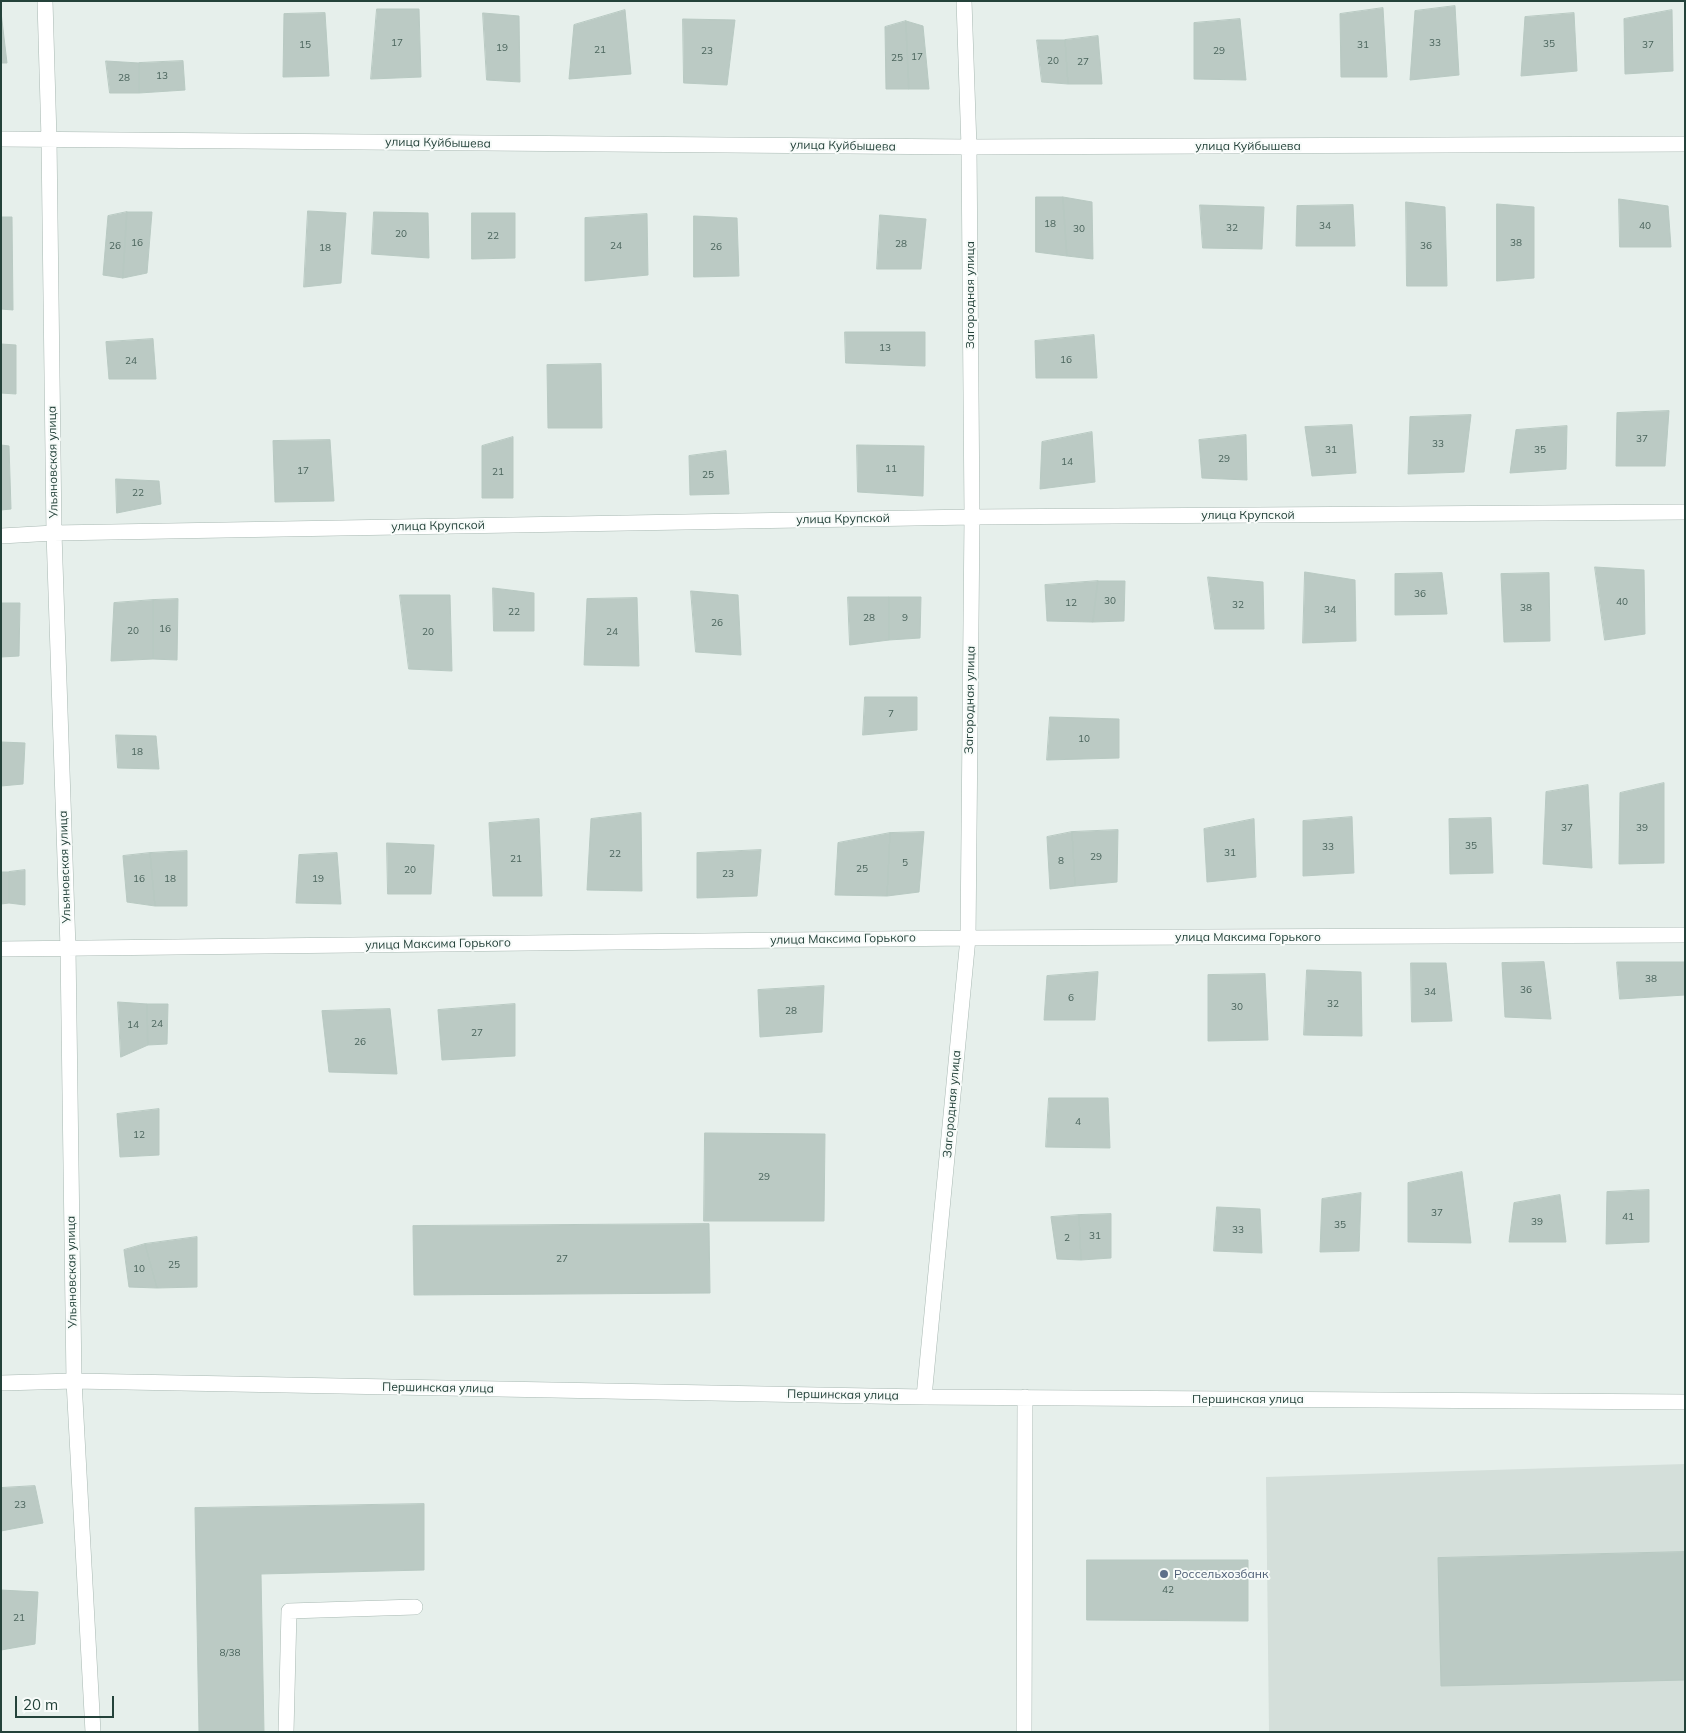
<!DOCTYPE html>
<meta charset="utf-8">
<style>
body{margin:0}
#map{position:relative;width:1686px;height:1733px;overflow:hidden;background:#e6efeb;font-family:Mulish,sans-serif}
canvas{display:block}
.frame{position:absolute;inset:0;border:2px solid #24423a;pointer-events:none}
.scale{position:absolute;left:15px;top:1696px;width:99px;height:22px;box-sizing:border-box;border:2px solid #24423a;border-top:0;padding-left:6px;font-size:15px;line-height:18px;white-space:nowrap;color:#24423a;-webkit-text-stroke:4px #f7fbf9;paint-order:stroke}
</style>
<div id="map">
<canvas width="1686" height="1733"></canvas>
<div class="frame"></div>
<div class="scale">20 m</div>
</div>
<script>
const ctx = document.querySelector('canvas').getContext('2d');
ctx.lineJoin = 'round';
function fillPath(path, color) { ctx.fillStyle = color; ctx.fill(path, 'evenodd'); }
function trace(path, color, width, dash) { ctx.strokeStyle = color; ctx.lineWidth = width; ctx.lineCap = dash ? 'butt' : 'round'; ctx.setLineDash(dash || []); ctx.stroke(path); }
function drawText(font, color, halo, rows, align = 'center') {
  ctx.font = font + ' Mulish,sans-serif'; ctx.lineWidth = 4; ctx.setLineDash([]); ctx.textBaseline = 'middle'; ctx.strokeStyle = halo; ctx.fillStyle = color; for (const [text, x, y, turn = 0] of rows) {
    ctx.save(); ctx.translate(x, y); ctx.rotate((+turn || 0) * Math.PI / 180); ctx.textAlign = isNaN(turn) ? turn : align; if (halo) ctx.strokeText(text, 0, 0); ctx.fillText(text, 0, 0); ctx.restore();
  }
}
const built = new Path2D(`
 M 1685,1464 L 1685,1732 L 1269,1732 L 1266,1477 Z`);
const building = new Path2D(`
 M 1455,6 L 1459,75 L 1410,80 L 1415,11 Z
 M 1383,8 L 1387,77 L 1341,77 L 1340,14 Z
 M 377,9 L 419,9 L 421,77 L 371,79 Z
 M 625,10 L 631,74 L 569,79 L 574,25 Z
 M 1672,10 L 1673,71 L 1625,74 L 1624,19 Z
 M 1,12 L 7,63 L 1,63 Z
 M 325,13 L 329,76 L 283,77 L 284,14 Z
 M 483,13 L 519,16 L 520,82 L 487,80 Z
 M 1574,13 L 1577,71 L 1521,76 L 1525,17 Z
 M 683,19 L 735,20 L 727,85 L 684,83 Z
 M 1240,19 L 1246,80 L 1194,79 L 1194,23 Z
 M 906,21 L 923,26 L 929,89 L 909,89 Z
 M 906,21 L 909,89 L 886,89 L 885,27 Z
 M 1098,36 L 1102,84 L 1068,84 L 1065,40 Z
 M 1037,40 L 1065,40 L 1068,84 L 1042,82 Z
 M 106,61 L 139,63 L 139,93 L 110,93 Z
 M 183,61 L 185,90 L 139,93 L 139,63 Z
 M 1036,197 L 1063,197 L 1067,256 L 1036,252 Z
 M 1063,197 L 1092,202 L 1093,259 L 1067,256 Z
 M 1619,199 L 1668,206 L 1671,247 L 1620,247 Z
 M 1406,202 L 1445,207 L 1447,286 L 1407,286 Z
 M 1497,204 L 1534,207 L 1534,278 L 1497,281 Z
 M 1200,205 L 1264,207 L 1262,249 L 1203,248 Z
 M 1353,205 L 1355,246 L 1296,246 L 1297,206 Z
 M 308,211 L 346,213 L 341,283 L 304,287 Z
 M 127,212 L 123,278 L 103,275 L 108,216 Z
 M 127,212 L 152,212 L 147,273 L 123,278 Z
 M 374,212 L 428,213 L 429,258 L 372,254 Z
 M 472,213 L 515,213 L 515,258 L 472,259 Z
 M 647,214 L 648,275 L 585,281 L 585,218 Z
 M 880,215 L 926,219 L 921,269 L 877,269 Z
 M 694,216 L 737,218 L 739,276 L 694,277 Z
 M 1,217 L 12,217 L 13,310 L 1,309 Z
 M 845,332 L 925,332 L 925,366 L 846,363 Z
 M 1094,335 L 1097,378 L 1036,378 L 1035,341 Z
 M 153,339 L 156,379 L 109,379 L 106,342 Z
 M 1,344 L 16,345 L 16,394 L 1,393 Z
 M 601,364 L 602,428 L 548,428 L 547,365 Z
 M 1669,411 L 1665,466 L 1616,466 L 1617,413 Z
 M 1471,415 L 1464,472 L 1408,474 L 1410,417 Z
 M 1352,425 L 1356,473 L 1312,476 L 1305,427 Z
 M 1567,426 L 1566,469 L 1510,473 L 1516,430 Z
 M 1092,432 L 1095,482 L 1040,489 L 1042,442 Z
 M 1246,435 L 1247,480 L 1202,478 L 1199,440 Z
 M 513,437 L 513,498 L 482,498 L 482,446 Z
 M 330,440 L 334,501 L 275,502 L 273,441 Z
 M 1,445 L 9,446 L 11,509 L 1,510 Z
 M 857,445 L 924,446 L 923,496 L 858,492 Z
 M 726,451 L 729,494 L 690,495 L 689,456 Z
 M 116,479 L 159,481 L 161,504 L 117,513 Z
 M 1595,567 L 1644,570 L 1645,634 L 1605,640 Z
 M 1305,572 L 1355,580 L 1356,641 L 1303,643 Z
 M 1442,573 L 1447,614 L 1395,615 L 1395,574 Z
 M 1549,573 L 1550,641 L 1504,642 L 1501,574 Z
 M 1208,577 L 1263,582 L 1264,629 L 1215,629 Z
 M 1098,581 L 1125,581 L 1124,621 L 1093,622 Z
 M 1098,581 L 1093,622 L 1047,621 L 1045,585 Z
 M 493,588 L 534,593 L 534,631 L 494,631 Z
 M 691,591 L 738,595 L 741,655 L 696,652 Z
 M 400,595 L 450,595 L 452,671 L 409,669 Z
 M 848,597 L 889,597 L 889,640 L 850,645 Z
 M 889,597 L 921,597 L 920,638 L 889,640 Z
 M 637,598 L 639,666 L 584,665 L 587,599 Z
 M 178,599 L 177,660 L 153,659 L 153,600 Z
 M 153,600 L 153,659 L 111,661 L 114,603 Z
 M 1,603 L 20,603 L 19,656 L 1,657 Z
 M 865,697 L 917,697 L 917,730 L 863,735 Z
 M 1050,717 L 1119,719 L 1119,758 L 1047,760 Z
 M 116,735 L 156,736 L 159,769 L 118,768 Z
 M 1,742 L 25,743 L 23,784 L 1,786 Z
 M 1664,783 L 1664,863 L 1619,864 L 1620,793 Z
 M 1588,785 L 1592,868 L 1543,864 L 1546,792 Z
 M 641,813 L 642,891 L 587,890 L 591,819 Z
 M 1352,817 L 1354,873 L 1303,876 L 1303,821 Z
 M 1491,818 L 1493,873 L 1450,874 L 1449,819 Z
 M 539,819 L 542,896 L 493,896 L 489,823 Z
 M 1254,819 L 1256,877 L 1207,882 L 1204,829 Z
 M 1118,830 L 1117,882 L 1075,886 L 1072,832 Z
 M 924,832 L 919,892 L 887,896 L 890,833 Z
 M 1072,832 L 1075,886 L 1050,889 L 1047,837 Z
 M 890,833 L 887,896 L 835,895 L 838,843 Z
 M 387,843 L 434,845 L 431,894 L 388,894 Z
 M 761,850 L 757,896 L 697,898 L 697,853 Z
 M 187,851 L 187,906 L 155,906 L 150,853 Z
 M 150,853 L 155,906 L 127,902 L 123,856 Z
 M 337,853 L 341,904 L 296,903 L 299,855 Z
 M 25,870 L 25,905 L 9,903 L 9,872 Z
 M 1,872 L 9,872 L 9,903 L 1,904 Z
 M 1544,962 L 1551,1019 L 1505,1017 L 1502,963 Z
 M 1617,962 L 1685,962 L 1685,995 L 1620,999 Z
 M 1411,963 L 1446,963 L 1452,1021 L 1412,1022 Z
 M 1307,970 L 1361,972 L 1362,1036 L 1304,1035 Z
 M 1098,972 L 1095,1020 L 1044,1020 L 1047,976 Z
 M 1265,974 L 1268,1040 L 1208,1041 L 1208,975 Z
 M 824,986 L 822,1032 L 760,1037 L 758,990 Z
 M 118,1002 L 147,1004 L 148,1045 L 121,1057 Z
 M 147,1004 L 168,1004 L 167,1044 L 148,1045 Z
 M 515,1004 L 515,1056 L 442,1060 L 438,1010 Z
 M 390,1009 L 397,1074 L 329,1072 L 322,1011 Z
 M 1049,1098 L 1108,1098 L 1110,1148 L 1046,1147 Z
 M 159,1109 L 159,1155 L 120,1157 L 117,1114 Z
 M 705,1133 L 825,1134 L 824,1221 L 704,1221 Z
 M 1462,1172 L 1471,1243 L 1408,1242 L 1408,1183 Z
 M 1649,1190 L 1649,1242 L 1606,1244 L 1607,1192 Z
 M 1361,1193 L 1359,1251 L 1320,1252 L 1322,1199 Z
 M 1560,1195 L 1566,1242 L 1509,1242 L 1514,1203 Z
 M 1217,1207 L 1260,1209 L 1262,1253 L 1214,1251 Z
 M 1111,1214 L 1111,1258 L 1081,1260 L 1079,1215 Z
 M 1079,1215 L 1081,1260 L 1057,1259 L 1051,1217 Z
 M 709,1224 L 710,1293 L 414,1295 L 413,1226 Z
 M 197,1237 L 197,1287 L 157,1288 L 145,1244 Z
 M 145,1244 L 157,1288 L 129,1287 L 124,1250 Z
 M 35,1486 L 43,1523 L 1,1531 L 1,1488 Z
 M 424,1504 L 424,1570 L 261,1574 L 264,1732 L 199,1732 L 195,1508 Z
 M 1685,1552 L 1685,1680 L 1441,1686 L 1438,1558 Z
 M 1087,1560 L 1248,1560 L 1248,1621 L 1087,1620 Z
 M 1,1590 L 38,1592 L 35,1644 L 1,1650 Z`);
const minor = new Path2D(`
 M 45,1 L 49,139 L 54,533 L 68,948 L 74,1381 L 93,1732
 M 1,139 L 969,147 L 1685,144
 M 1,536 L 54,533 L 972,517 L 1685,512
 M 1,949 L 968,938 L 1685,935
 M 1,1383 L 74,1381 L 924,1397 L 1685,1402
 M 924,1397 L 968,938 L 972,517 L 969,147 L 964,1
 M 286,1732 L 289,1611 L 415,1607
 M 1024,1732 L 1025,1397`);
const markers = [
 [1164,1574,5,"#5c6f8a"]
];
const numberNames = [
 ["17",397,43],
 ["33",1435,43],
 ["35",1549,44],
 ["15",305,45],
 ["31",1363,45],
 ["37",1648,45],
 ["19",502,48],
 ["21",600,50],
 ["23",707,51],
 ["29",1219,51],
 ["17",917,57],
 ["25",897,58],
 ["20",1053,61],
 ["27",1083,62],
 ["13",162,76],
 ["28",124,78],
 ["18",1050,224],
 ["34",1325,226],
 ["40",1645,226],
 ["32",1232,228],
 ["30",1079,229],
 ["20",401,234],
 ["22",493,236],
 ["16",137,243],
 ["38",1516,243],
 ["28",901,244],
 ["26",115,246],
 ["24",616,246],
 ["36",1426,246],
 ["26",716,247],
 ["18",325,248],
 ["13",885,348],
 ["16",1066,360],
 ["24",131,361],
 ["37",1642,439],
 ["33",1438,444],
 ["31",1331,450],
 ["35",1540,450],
 ["29",1224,459],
 ["14",1067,462],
 ["11",891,469],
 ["17",303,471],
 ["21",498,472],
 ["25",708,475],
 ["22",138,493],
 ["36",1420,594],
 ["30",1110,601],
 ["40",1622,602],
 ["12",1071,603],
 ["32",1238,605],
 ["38",1526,608],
 ["34",1330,610],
 ["22",514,612],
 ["28",869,618],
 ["9",905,618],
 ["26",717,623],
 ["16",165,629],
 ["20",133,631],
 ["20",428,632],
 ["24",612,632],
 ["7",891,714],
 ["10",1084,739],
 ["18",137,752],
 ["37",1567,828],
 ["39",1642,828],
 ["35",1471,846],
 ["33",1328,847],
 ["31",1230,853],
 ["22",615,854],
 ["29",1096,857],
 ["21",516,859],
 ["8",1061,861],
 ["5",905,863],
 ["25",862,869],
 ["20",410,870],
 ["23",728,874],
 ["16",139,879],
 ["18",170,879],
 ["19",318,879],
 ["38",1651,979],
 ["36",1526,990],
 ["34",1430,992],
 ["6",1071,998],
 ["32",1333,1004],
 ["30",1237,1007],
 ["28",791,1011],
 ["24",157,1024],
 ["14",133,1025],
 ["27",477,1033],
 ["26",360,1042],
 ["4",1078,1122],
 ["12",139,1135],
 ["29",764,1177],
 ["37",1437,1213],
 ["41",1628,1217],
 ["39",1537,1222],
 ["35",1340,1225],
 ["33",1238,1230],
 ["31",1095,1236],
 ["2",1067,1238],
 ["27",562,1259],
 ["25",174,1265],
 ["10",139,1269],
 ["23",20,1505],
 ["42",1168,1590],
 ["21",19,1618],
 ["8/38",230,1653]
];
const streetNames = [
 ["улица Куйбышева",438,143,1],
 ["улица Куйбышева",843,146,1],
 ["улица Куйбышева",1248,146],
 ["Загородная улица",970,295,-90],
 ["Ульяновская улица",53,462,-91],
 ["улица Крупской",1248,515],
 ["улица Крупской",843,519,-1],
 ["улица Крупской",438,526,-1],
 ["Загородная улица",970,700,-89],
 ["Ульяновская улица",65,867,-92],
 ["улица Максима Горького",1248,937],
 ["улица Максима Горького",843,939,-1],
 ["улица Максима Горького",438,944,-1],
 ["Загородная улица",952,1104,-85],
 ["Ульяновская улица",72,1272,-91],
 ["Першинская улица",438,1388,1],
 ["Першинская улица",843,1395,1],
 ["Першинская улица",1248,1399]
];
const serviceNames = [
 ["Россельхозбанк",1174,1574]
];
fillPath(built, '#d4dfda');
fillPath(building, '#bbcac4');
trace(building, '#b8c9c2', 1);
trace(minor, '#a8b8b2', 16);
trace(minor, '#fff', 15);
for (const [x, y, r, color] of markers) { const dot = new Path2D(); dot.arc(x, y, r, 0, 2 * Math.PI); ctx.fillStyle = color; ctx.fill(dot); trace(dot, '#f7fbf9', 2); }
drawText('10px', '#4a645c', null, numberNames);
drawText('12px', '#24423a', '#f7fbf9', streetNames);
drawText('12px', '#4e5e75', '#f7fbf9', serviceNames, 'left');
</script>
